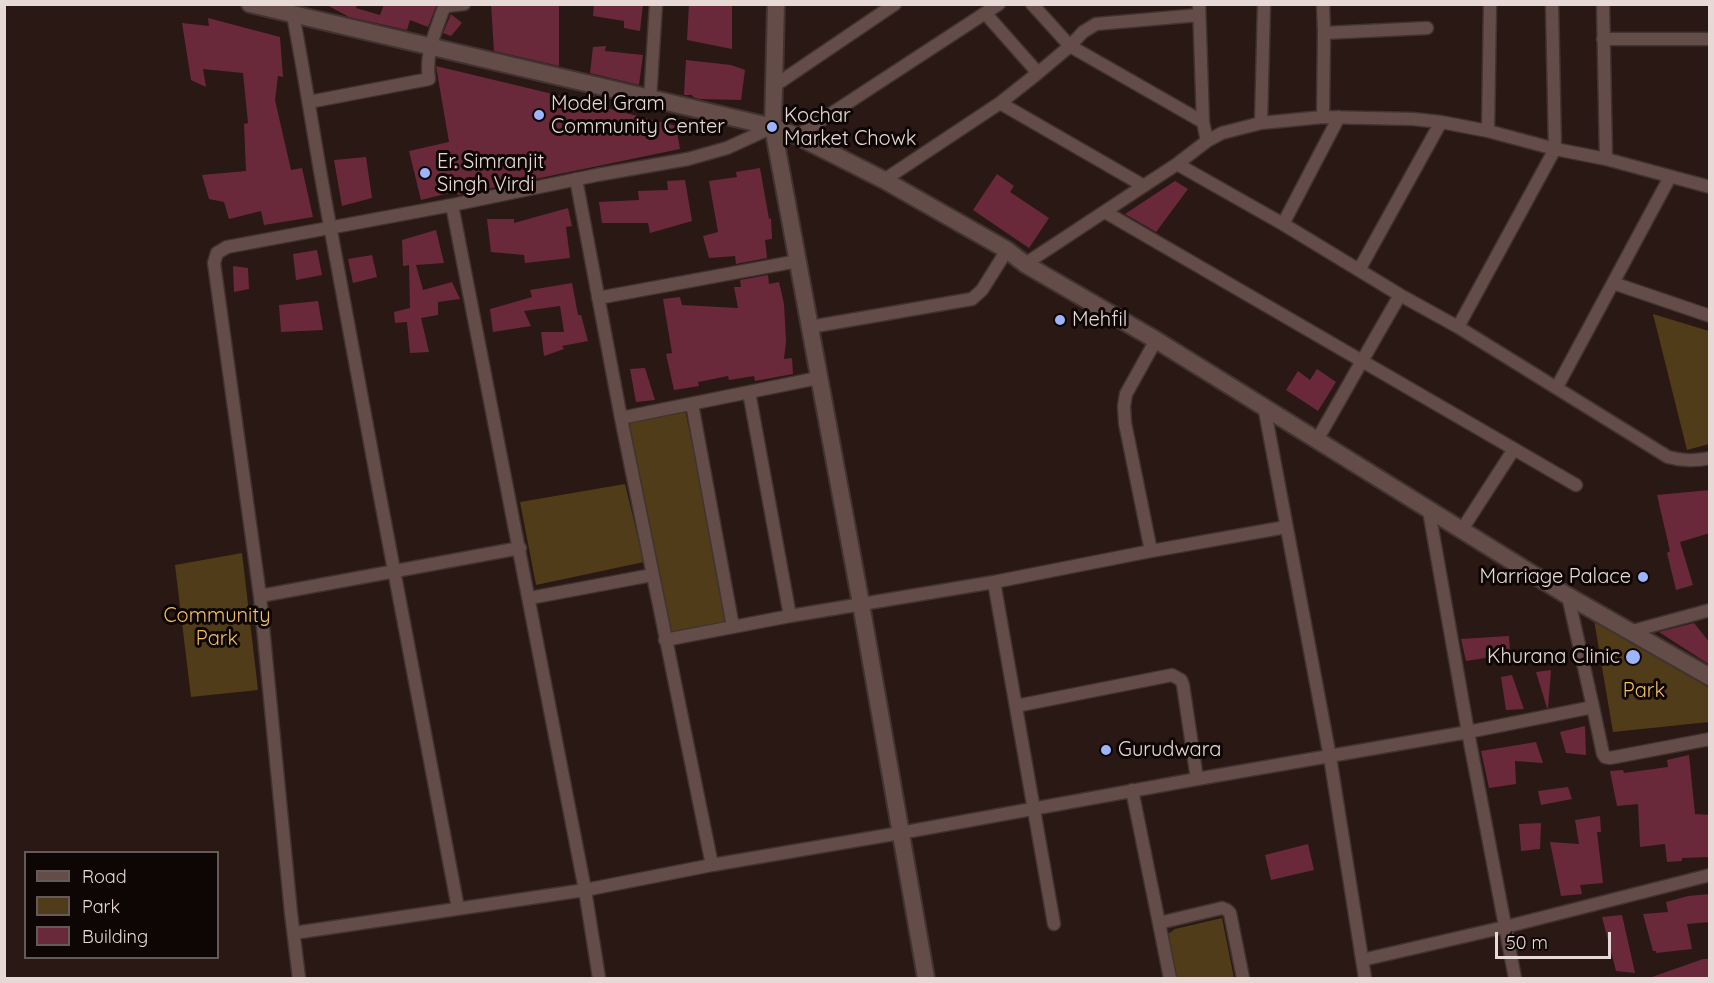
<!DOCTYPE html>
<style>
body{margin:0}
#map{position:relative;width:1714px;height:983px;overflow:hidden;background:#2a1814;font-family:Quicksand,sans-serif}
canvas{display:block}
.frame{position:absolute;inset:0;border:6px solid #e7d9d6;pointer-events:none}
.legend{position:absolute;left:24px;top:851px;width:195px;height:108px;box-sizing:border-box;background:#0d0605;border:2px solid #645a59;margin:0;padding:8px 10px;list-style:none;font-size:18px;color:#e7d9d6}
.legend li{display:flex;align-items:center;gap:12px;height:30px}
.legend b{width:30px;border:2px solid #645a59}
.scale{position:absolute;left:1495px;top:932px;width:116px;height:27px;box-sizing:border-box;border:3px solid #e7d9d6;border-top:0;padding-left:8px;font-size:18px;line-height:21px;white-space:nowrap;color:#e7d9d6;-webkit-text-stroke:4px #0d0605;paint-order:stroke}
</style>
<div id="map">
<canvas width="1714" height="983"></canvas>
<div class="frame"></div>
<ul class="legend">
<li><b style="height:8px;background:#644d49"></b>Road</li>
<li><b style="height:16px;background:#503c19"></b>Park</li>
<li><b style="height:16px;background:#6a293a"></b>Building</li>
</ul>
<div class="scale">50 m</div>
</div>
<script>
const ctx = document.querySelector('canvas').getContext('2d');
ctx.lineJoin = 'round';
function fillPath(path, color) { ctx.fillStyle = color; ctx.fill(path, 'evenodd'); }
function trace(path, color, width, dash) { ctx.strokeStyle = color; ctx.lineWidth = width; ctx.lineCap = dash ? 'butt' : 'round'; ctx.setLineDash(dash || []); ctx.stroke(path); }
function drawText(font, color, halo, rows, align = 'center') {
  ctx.font = font + ' Quicksand,sans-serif'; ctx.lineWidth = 6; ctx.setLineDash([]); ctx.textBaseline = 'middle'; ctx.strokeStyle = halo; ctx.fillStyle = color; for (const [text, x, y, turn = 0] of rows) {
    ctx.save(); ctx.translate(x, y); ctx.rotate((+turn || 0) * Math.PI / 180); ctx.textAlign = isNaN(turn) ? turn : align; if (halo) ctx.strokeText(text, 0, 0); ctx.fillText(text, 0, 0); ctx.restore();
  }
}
const green = new Path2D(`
 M 1653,314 L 1709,331 L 1709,444 L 1687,450 Z
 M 685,410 L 731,622 L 667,635 L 625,422 Z
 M 625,484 L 644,562 L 536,585 L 520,502 Z
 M 242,553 L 258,690 L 191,697 L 175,565 Z
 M 1594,620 L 1709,688 L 1709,722 L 1613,732 Z
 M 1222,918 L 1234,978 L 1177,978 L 1168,934 L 1175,929 Z`);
const building = new Path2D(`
 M 325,4 L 357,4 L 356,8 L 380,15 L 384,4 L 437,4 L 428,27 L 410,20 L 407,30 L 349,17 Z
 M 491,4 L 559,4 L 559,66 L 494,51 Z
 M 594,4 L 643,4 L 640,31 L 624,28 L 624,21 L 593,16 Z
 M 689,4 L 732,4 L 732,49 L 687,40 Z
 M 451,14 L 462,23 L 451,36 L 443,33 Z
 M 208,18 L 280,37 L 283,77 L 278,76 L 275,100 L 291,170 L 302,168 L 313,217 L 264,225 L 261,211 L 229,219 L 224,202 L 209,199 L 202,175 L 246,171 L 244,124 L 248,123 L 243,73 L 203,69 L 206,87 L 191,80 L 182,23 L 209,26 Z
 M 606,46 L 605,51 L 643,55 L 639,85 L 590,73 L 593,47 Z
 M 686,60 L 731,65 L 745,70 L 741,100 L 699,99 L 693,97 L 692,95 L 684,95 Z
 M 436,66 L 586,102 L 587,94 L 600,97 L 599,106 L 676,126 L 680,149 L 458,195 L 457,191 L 421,200 L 409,151 L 449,142 Z
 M 366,157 L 372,198 L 342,206 L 334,160 Z
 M 760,168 L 769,219 L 771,218 L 772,239 L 765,240 L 767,258 L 736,264 L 735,256 L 709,258 L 703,236 L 718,232 L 709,181 L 737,177 L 736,172 Z
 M 997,174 L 1014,186 L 1010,192 L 1049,218 L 1029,248 L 973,210 Z
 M 685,180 L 692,221 L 650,233 L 648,223 L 602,223 L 599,202 L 639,200 L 638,191 L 668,190 L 667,181 Z
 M 1175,181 L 1188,189 L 1156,232 L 1125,214 Z
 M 568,208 L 572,226 L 566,227 L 570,258 L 525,263 L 524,255 L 491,252 L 487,219 L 514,219 L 514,223 Z
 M 436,230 L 444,263 L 416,265 L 423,290 L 452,282 L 460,299 L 438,302 L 438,315 L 421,318 L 429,352 L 410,353 L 407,322 L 395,323 L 394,312 L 410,308 L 409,265 L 403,266 L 402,240 Z
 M 317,250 L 322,275 L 296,280 L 293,254 Z
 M 372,255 L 377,277 L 353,283 L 348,259 Z
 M 233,266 L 248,268 L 249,289 L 234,292 Z
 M 768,275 L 769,284 L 779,282 L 784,304 L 786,341 L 784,359 L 792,358 L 793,374 L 755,381 L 754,376 L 729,380 L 728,376 L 698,382 L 699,386 L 674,390 L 666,354 L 672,353 L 663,299 L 680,297 L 682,305 L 738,308 L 734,287 L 741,287 L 740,280 Z
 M 572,283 L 578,315 L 581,315 L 588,341 L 562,346 L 564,349 L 544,356 L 541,332 L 564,332 L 560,306 L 524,311 L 531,326 L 493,332 L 490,309 L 532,297 L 530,290 Z
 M 318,301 L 323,330 L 281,332 L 279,305 Z
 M 645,368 L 655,400 L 636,402 L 630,369 Z
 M 1317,369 L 1336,382 L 1318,411 L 1286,390 L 1298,371 L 1310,380 Z
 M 1710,490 L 1710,533 L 1680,542 L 1693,585 L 1676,590 L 1667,553 L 1670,551 L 1657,495 Z
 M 1694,623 L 1710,643 L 1710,665 L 1659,632 Z
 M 1509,636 L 1510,654 L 1466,661 L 1461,639 Z
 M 1551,670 L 1548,708 L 1547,708 L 1536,672 Z
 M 1512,675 L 1520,698 L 1524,709 L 1506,710 L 1501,677 Z
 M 1585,726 L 1586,755 L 1566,753 L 1560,732 Z
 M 1536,742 L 1543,763 L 1515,761 L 1516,784 L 1489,788 L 1481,751 Z
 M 1689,755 L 1695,814 L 1710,815 L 1710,857 L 1682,858 L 1682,861 L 1667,862 L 1665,844 L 1640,847 L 1638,804 L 1617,806 L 1610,771 L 1623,770 L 1624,773 L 1668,767 L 1667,760 Z
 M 1568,787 L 1572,799 L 1541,805 L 1538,791 Z
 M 1600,816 L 1601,832 L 1597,832 L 1603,883 L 1580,885 L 1582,894 L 1561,896 L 1550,842 L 1579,844 L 1575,820 Z
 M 1541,823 L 1540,849 L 1521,851 L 1519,824 Z
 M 1308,844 L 1314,870 L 1271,880 L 1265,855 Z
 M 1710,894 L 1710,922 L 1687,924 L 1692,949 L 1656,953 L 1656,951 L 1653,951 L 1643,914 L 1668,912 L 1666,902 L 1688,896 Z
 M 1622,915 L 1629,946 L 1635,973 L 1616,971 L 1602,917 Z
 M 1703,959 L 1710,959 L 1710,978 L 1652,978 L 1652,977 Z`);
const minor = new Path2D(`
 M 1032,4 L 1070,46 L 1083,32 L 1096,24 L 1199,15
 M 1199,4 L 1203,122 L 1207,141
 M 1323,4 L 1324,33
 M 1603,4 L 1606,159
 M 293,15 C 307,87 317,159 331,231 C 372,457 415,682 458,908
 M 1603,39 L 1710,39
 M 1038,73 L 1070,46 L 1203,122
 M 774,86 L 895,4
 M 650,99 L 656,4
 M 309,102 L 429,79 C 425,54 435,33 443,10 L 447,6 L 464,4
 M 1000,103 L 1144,186
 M 1323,117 L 1324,33 L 1427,28
 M 1261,123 L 1264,4
 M 1488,131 L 1490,4
 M 797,136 L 999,4
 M 1177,164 L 1283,224 L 1400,295
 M 576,179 L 621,418 L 712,865
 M 884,180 L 1000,103 L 1038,73 L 985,13
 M 452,205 L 585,890 L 599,978
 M 1105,212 L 1362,361 L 1400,295 L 1458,327 L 1668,457 C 1683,461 1694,461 1710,458
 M 1283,224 L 1339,117
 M 1025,264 L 1177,164 L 1207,141 L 1222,133 L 1261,123 L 1323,117 L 1413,119 L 1441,122 L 1488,131 L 1555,149 L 1606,159 L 1710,187
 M 1359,270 L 1441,122
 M 1613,283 L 1710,316
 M 598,298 L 798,261
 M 810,327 L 972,299 L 982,290 L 1007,250
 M 1458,327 L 1555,149 L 1552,4
 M 1557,387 L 1670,177
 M 749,392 L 790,616
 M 692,404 L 733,627
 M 1264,406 L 1330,757 L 1365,978
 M 621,418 L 818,378
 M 1317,440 L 1362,361 L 1514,449 L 1461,531
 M 1514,449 L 1576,485
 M 1429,511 L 1468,732 L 1515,978
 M 1151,551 L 1125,423 L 1124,406 L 1126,394 L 1156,340
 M 994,582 L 1054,924
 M 260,596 L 214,263 L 217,253 L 227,247 L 452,205 L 597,175 L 688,159 L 727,148 L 773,127
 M 1568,596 L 1593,707
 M 530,598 L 652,575
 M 1629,632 L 1710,610
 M 665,640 L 790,616 L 994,582 L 1151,551 L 1286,527
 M 1016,706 L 1172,675 L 1181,680 L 1183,685 L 1197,779
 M 1132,790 L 1159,923
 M 294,933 L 585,890 L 712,865 L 900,833 L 1197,779 L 1468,732 L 1593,707 L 1603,754 L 1605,757 L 1610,758 L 1710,739
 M 1362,960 L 1505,927 L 1710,875
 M 299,978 L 291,913 L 260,596 L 520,548
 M 1170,978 L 1159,923 L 1222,908 L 1227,910 L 1230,913 L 1243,978`);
const tertiary = new Path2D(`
 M 250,4 L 773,127 L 797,136 L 884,180 L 1007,250 L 1025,264 L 1156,340 L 1568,596 L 1710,677
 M 776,4 L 773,127 L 861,604 L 926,978`);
const markers = [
 [539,115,6,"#9eb4fd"],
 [772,127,6,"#9eb4fd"],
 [425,173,6,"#9eb4fd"],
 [1060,320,6,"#9eb4fd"],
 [1643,577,6,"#9eb4fd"],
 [1633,657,8,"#9eb4fd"],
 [1106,750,6,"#9eb4fd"]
];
const poiNames = [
 ["Model Gram",551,104],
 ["Community Center",551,127],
 ["Kochar",784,116],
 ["Market Chowk",784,139],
 ["Er. Simranjit",437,162],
 ["Singh Virdi",437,185],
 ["Mehfil",1072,320],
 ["Marriage Palace",1631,577,"right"],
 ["Khurana Clinic",1620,657,"right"],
 ["Gurudwara",1118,750]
];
const parkNames = [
 ["Community",217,616],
 ["Park",217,639],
 ["Park",1644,691]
];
fillPath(green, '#503c19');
fillPath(building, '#6a293a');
trace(minor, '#413331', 15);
trace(tertiary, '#413331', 20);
trace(minor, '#644d49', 12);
trace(tertiary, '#644d49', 16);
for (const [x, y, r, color] of markers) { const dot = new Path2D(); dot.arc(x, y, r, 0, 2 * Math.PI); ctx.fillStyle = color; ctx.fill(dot); trace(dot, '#0d0605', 2); }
drawText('20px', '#e7d9d6', '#0d0605', poiNames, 'left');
drawText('20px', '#f5bf65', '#0d0605', parkNames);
</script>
